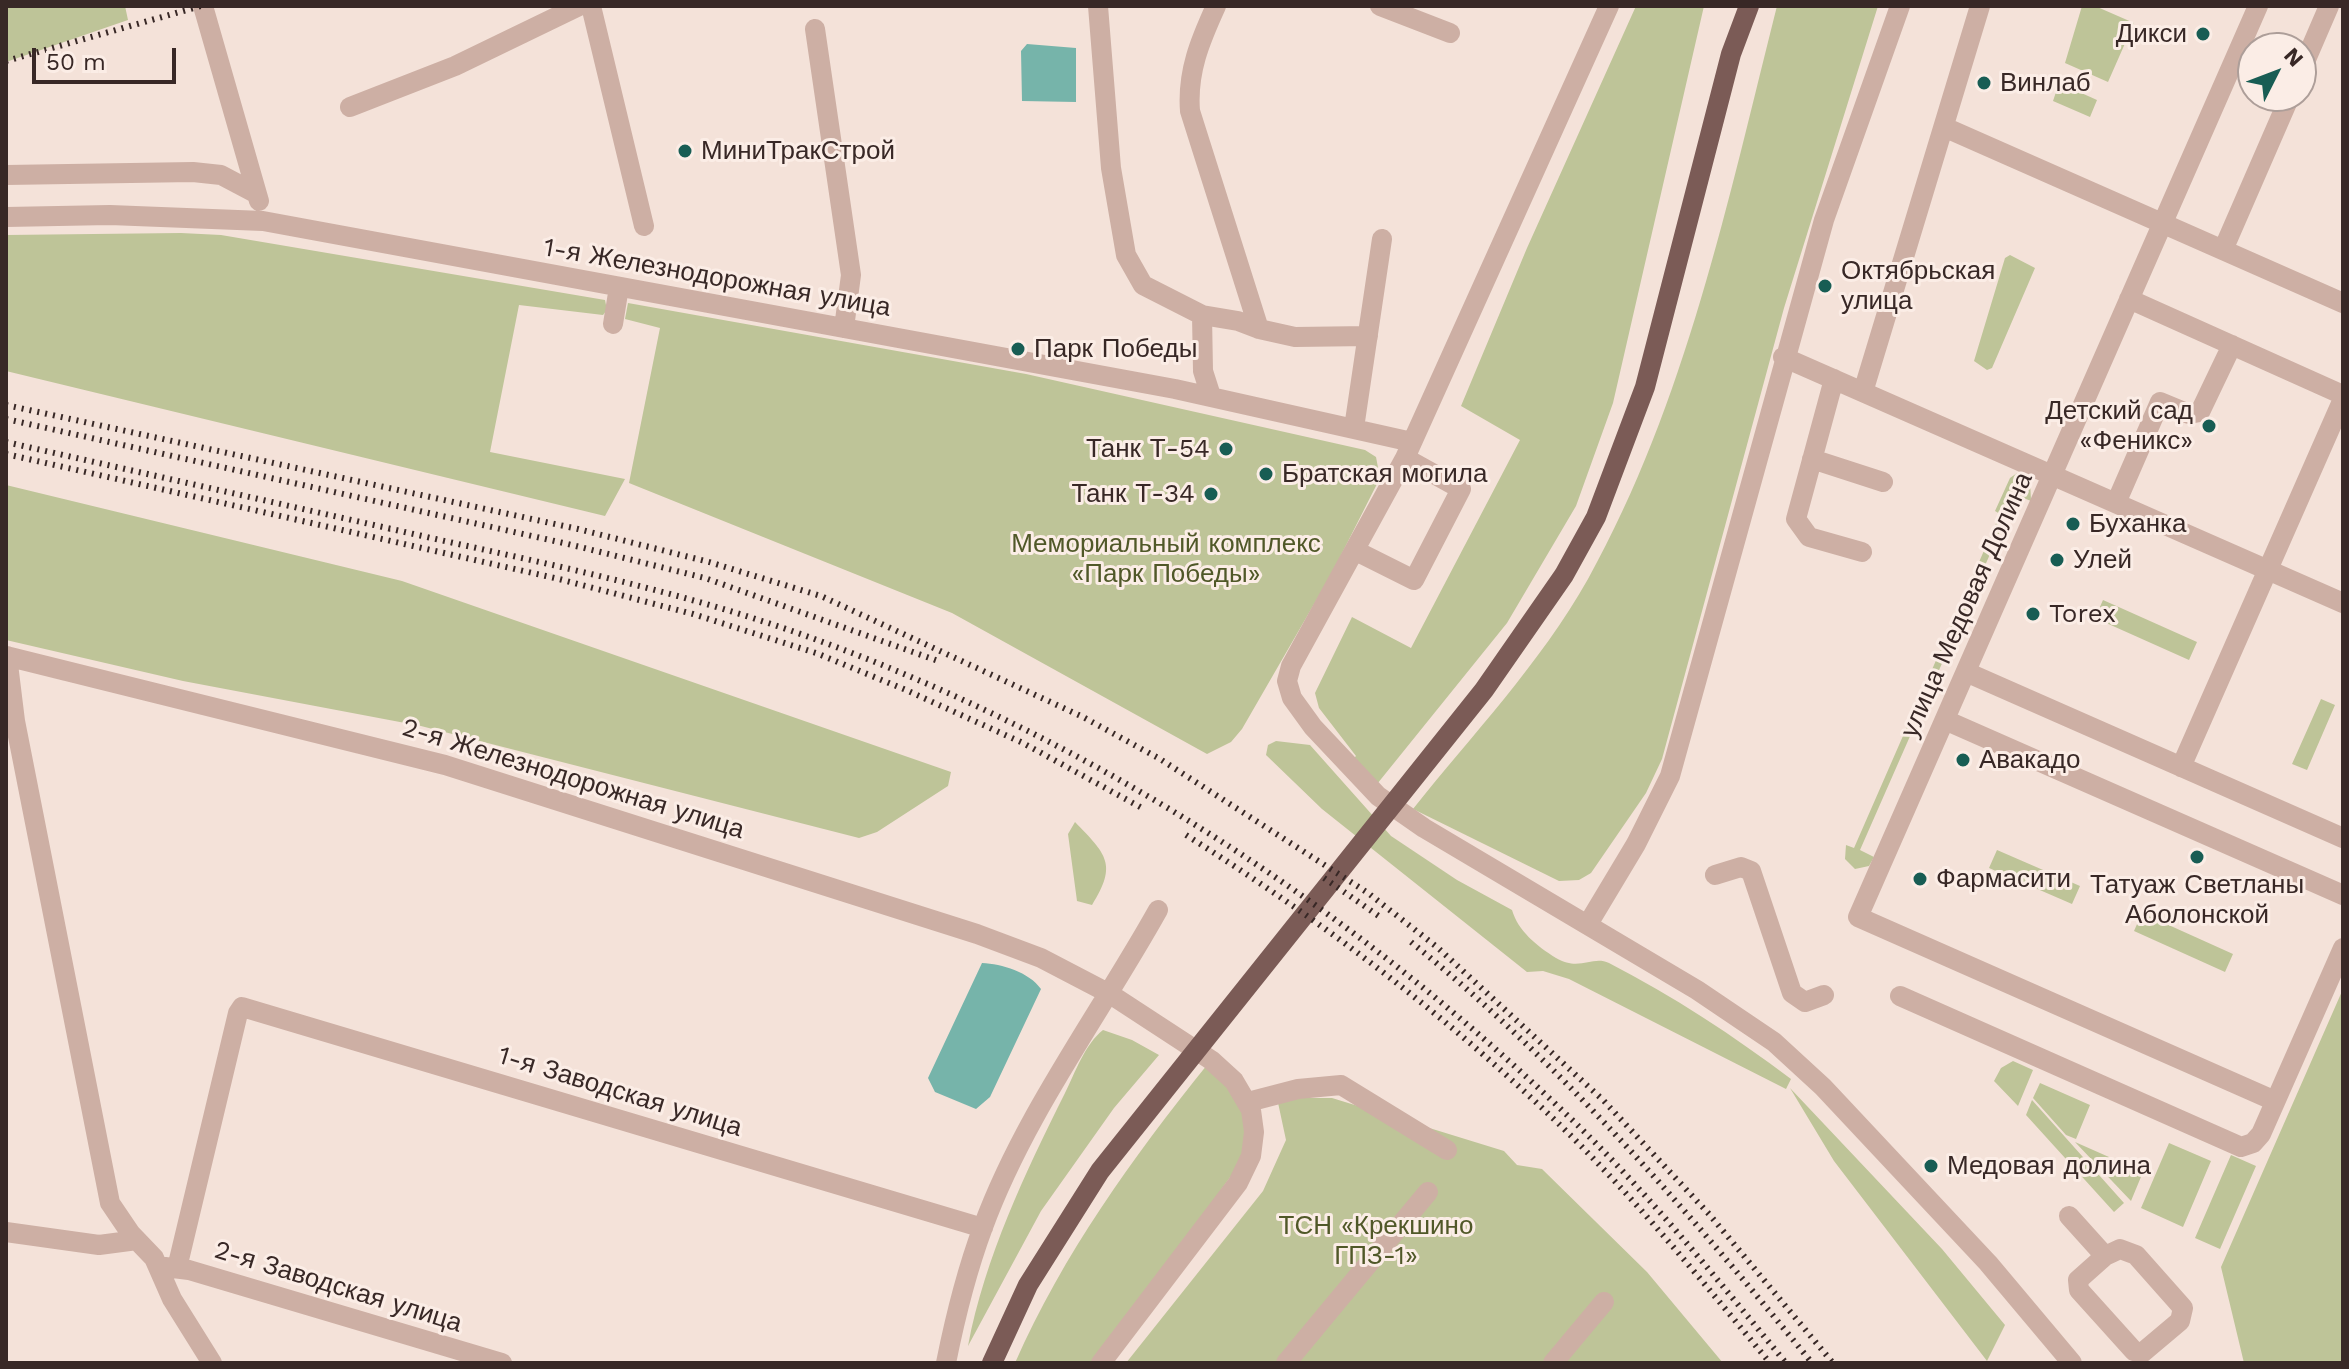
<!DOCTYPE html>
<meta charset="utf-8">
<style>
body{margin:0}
#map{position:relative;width:2349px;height:1369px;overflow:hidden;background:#f4e2d9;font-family:"Work Sans",sans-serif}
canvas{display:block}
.frame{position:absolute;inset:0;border:8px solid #382826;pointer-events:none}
.north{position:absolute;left:2237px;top:32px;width:80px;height:80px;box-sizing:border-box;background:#fbede6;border:2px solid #ad9e99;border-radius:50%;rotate:48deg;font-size:22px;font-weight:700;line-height:32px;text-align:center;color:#382826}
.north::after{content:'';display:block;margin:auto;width:28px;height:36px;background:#185d54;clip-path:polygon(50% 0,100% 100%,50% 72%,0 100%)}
.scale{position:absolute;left:32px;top:48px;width:144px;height:36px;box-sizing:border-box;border:4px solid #382826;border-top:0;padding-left:10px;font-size:24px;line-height:28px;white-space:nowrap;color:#382826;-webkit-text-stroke:6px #fbede6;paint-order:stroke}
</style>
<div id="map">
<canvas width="2349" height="1369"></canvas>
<div class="frame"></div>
<div class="north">N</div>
<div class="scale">50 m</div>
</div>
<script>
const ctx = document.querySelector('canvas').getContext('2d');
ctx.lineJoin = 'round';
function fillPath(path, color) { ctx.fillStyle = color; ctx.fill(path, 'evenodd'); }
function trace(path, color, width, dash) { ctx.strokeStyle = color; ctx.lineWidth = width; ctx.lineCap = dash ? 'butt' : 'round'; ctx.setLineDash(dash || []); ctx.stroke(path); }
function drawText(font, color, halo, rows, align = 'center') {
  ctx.font = font + ' "Work Sans",sans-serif'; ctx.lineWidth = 6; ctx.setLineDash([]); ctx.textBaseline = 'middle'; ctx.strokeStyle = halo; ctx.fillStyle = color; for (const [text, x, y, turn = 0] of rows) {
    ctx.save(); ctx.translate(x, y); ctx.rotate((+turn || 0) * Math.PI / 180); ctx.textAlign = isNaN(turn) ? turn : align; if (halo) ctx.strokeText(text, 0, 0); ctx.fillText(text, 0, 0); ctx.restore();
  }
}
const green = new Path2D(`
 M 6,6 L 125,6 L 128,20 L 6,62 Z
 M 1636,6 L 1704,6 L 1613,403 L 1576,506 L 1507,623 L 1369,794 L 1344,768 L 1356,756 L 1319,708 L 1315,693 L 1352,617 L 1411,648 L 1520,440 L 1461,406 L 1527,248 Z
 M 1777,6 L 1878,6 L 1784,308 L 1662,759 L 1646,793 L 1591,873 L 1579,880 L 1559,881 L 1413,809 C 1472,735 1540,664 1588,579 C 1686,403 1728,200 1777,6 Z
 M 2082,6 L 2095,6 L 2134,23 L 2108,82 L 2065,63 Z
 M 2059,83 L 2097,100 L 2090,117 L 2053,101 Z
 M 181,233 L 221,235 L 605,300 L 607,310 L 603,315 L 519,305 L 490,452 L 625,479 L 605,516 L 6,371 L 6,235 Z
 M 2010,255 L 2035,268 L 1992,368 L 1987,370 L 1974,361 L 2005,258 Z
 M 628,303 L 1026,374 L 1365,450 L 1376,457 L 1380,478 L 1332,573 L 1242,729 L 1231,742 L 1207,754 L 952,613 L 629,483 L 660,328 L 625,319 Z
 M 2017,473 L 2030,480 L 2031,501 L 2016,495 L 1860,850 L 1874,857 L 1869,866 L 1855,869 L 1845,859 L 1846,845 L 1854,848 L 2000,514 L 1995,511 L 2010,478 Z
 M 6,485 L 402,581 L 951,772 L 948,786 L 877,832 L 859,838 L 421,726 L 183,681 L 6,640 Z
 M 2103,600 L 2197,642 L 2189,660 L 2095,618 Z
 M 2321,699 L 2335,705 L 2307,770 L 2292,764 Z
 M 1276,741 L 1310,745 L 1391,836 L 1457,880 L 1512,910 C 1518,931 1537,946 1556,958 C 1580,972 1592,955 1609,963 C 1673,996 1734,1036 1791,1079 L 1786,1089 L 1569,979 L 1543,971 L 1527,972 L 1322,809 L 1266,755 L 1268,745 Z
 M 1075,822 C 1106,854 1118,864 1092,905 L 1077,901 L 1068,834 Z
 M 1997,850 L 2080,886 L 2072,904 L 1989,868 Z
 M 2142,913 L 2233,954 L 2225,972 L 2134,931 Z
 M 2343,989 L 2343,1363 L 2244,1363 L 2221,1267 Z
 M 1103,1030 L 1132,1040 L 1159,1055 L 1114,1108 L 1041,1211 L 968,1346 C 985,1257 1025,1173 1065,1093 C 1075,1073 1085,1044 1103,1030 Z
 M 2013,1061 L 2033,1070 L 2018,1106 L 1994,1081 L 2001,1068 Z
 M 1207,1065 L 1224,1078 L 1246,1114 L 1244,1158 L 1096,1363 L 1015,1363 C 1063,1254 1133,1157 1207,1065 Z
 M 2040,1083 L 2090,1105 L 2076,1139 L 2066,1135 L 2033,1098 Z
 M 1790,1088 L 1942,1249 L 2005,1325 L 1987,1361 L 1834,1161 Z
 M 1277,1098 L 1332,1098 L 1504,1151 L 1517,1165 L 1542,1169 L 1647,1272 L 1723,1363 L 1126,1363 L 1263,1191 L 1286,1140 Z
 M 2032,1100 L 2124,1203 L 2114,1212 L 2026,1115 Z
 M 2075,1142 L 2143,1172 L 2131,1201 Z
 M 2169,1143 L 2211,1161 L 2183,1227 L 2141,1208 Z
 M 2231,1155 L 2256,1166 L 2220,1249 L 2195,1238 Z`);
const water = new Path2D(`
 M 1027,44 L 1076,48 L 1076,102 L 1022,101 L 1021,51 Z
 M 982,963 C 1002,964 1029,972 1041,989 L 990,1097 L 976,1109 L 935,1092 L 928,1078 Z`);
const minor = new Path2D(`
 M 203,6 L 259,201
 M 591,6 L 644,226
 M 1098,6 L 1111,168 L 1126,255 L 1143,285 L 1202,315 L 1238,321 L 1259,329 L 1295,337 L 1368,336
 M 1216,6 C 1200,41 1187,72 1190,111 L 1259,329
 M 1380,6 L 1450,33
 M 1609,6 L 1405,458 L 1291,666 L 1287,681 L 1292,698 L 1313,727 L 1378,796 L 1424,828 L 1697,990 L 1774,1042 L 1823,1087 L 1988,1263 L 2072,1363
 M 2258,6 L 1858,917 L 2275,1101
 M 815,29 L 851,275 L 844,328
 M 2301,71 L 2329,6
 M 350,107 L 455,66 L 579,6
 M 1944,127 L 2343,303
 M 6,175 L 193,172 L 221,175 L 257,194
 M 6,217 L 110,215 L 263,221 L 1175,389 L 1412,442
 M 2223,250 L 2290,96
 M 2129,299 L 2343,395
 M 1202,315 L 1203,371 L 1211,396
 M 613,324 L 619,287
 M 1783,357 L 2343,603
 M 1834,379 L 1796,519 L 1809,537 L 1862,552
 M 1863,392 L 1980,6
 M 1354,428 L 1382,239
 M 1812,459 L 1883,482
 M 2116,503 L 2160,402 L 2189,414 L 2200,412 L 2232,345
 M 1356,551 L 1414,580 L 1461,489 L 1405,458
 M 6,656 L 445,765 L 977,934 L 1041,958 L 1110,994 L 1211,1060 L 1234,1081 L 1251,1110 L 1254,1132 L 1251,1156 L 1238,1183 L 1101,1363
 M 7,656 L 15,721 L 110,1203 L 131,1234 L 154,1258 L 172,1299 L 212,1363
 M 1966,672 L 2343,838
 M 1945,720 L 2343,895
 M 2181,767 L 2343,399
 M 1715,875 L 1741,867 L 1751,871 L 1792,993 L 1805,1002 L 1824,995
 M 1588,924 L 1636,844 L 1670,776 L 1824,220 L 1900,6
 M 1900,996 L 2241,1147 L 2253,1143 L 2261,1134 L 2343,948
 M 1248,1102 L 1298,1089 L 1341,1085 L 1447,1150
 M 2069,1216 L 2105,1256 L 2078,1280 L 2079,1290 L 2134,1351 L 2142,1353 L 2180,1321 L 2183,1308 L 2136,1255 L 2120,1249 L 2105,1256
 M 6,1232 L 99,1245 L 137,1240
 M 165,1267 L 189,1270 L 502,1363
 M 177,1268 L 238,1013 L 242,1007 L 983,1228
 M 946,1363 C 955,1318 967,1270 983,1227 C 1024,1115 1100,1014 1158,910
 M 1286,1363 L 1428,1192
 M 1553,1363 L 1604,1302`);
const major = new Path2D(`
 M 992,1363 L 1028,1285 L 1100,1171 L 1484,690 L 1564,575 L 1596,517 L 1645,387 L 1731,54 L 1749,6`);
const rail = new Path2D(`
 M 6,61 L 201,6
 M 6,405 L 578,529 L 709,562 L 821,596 L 1083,717 L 1160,759 L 1368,893 L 1437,947 L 1603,1100 L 1709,1214 L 1833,1363
 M 6,419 L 568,544 L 705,578 L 941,662
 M 6,442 C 151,475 295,507 440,540 C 568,568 698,596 820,641 C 1099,743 1354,910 1567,1115 C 1647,1191 1716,1278 1786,1363
 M 6,454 L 559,579 L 693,614 L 816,653 L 906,690 L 1023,743 L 1142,808
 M 1186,835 C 1321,920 1446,1015 1561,1126 C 1636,1199 1703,1282 1770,1363
 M 1324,878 L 1383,919
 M 1411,942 C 1563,1065 1689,1212 1812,1363`);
const markers = [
 [2203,34,8,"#185d54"],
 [1984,83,8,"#185d54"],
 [685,151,8,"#185d54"],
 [1825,286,8,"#185d54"],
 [1018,349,8,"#185d54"],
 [2209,426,8,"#185d54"],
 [1226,449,8,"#185d54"],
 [1266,474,8,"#185d54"],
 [1211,494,8,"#185d54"],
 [2073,524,8,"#185d54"],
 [2057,560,8,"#185d54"],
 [2033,614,8,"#185d54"],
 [1963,760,8,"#185d54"],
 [2197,857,8,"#185d54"],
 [1920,879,8,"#185d54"],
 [1931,1166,8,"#185d54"]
];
const poiNames = [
 ["Дикси",2187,34,"right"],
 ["Винлаб",2000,83],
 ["МиниТракСтрой",701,151],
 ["Октябрьская",1841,271],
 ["улица",1841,301],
 ["Парк Победы",1034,349],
 ["Детский сад",2193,411,"right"],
 ["«Феникс»",2193,441,"right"],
 ["Танк Т-54",1210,449,"right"],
 ["Братская могила",1282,474],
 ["Танк Т-34",1195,494,"right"],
 ["Буханка",2089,524],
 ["Улей",2073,560],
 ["Torex",2049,614],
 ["Авакадо",1979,760],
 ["Фармасити",1936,879],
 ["Татуаж Светланы",2197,885,"center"],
 ["Аболонской",2197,915,"center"],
 ["Медовая долина",1947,1166]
];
const streetNames = [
 ["1-я Железнодорожная улица",717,278,10],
 ["улица Медовая Долина",1967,605,-66],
 ["2-я Железнодорожная улица",573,779,17],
 ["1-я Заводская улица",620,1092,17],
 ["2-я Заводская улица",338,1287,17]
];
const parkNames = [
 ["Мемориальный комплекс",1166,544],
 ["«Парк Победы»",1166,574],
 ["ТСН «Крекшино",1376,1226],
 ["ГПЗ-1»",1376,1256]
];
fillPath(green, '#bec498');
fillPath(water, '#76b4aa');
trace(minor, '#cdafa4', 20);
trace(major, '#7b5b56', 20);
trace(rail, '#382826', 6, [2, 6]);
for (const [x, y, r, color] of markers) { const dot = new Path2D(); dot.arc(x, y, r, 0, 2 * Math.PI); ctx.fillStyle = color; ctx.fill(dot); trace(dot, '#fbede6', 3); }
drawText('26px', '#382826', '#fbede6', poiNames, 'left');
drawText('26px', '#382826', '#fbede6', streetNames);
drawText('26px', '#505828', '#fbede6', parkNames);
</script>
